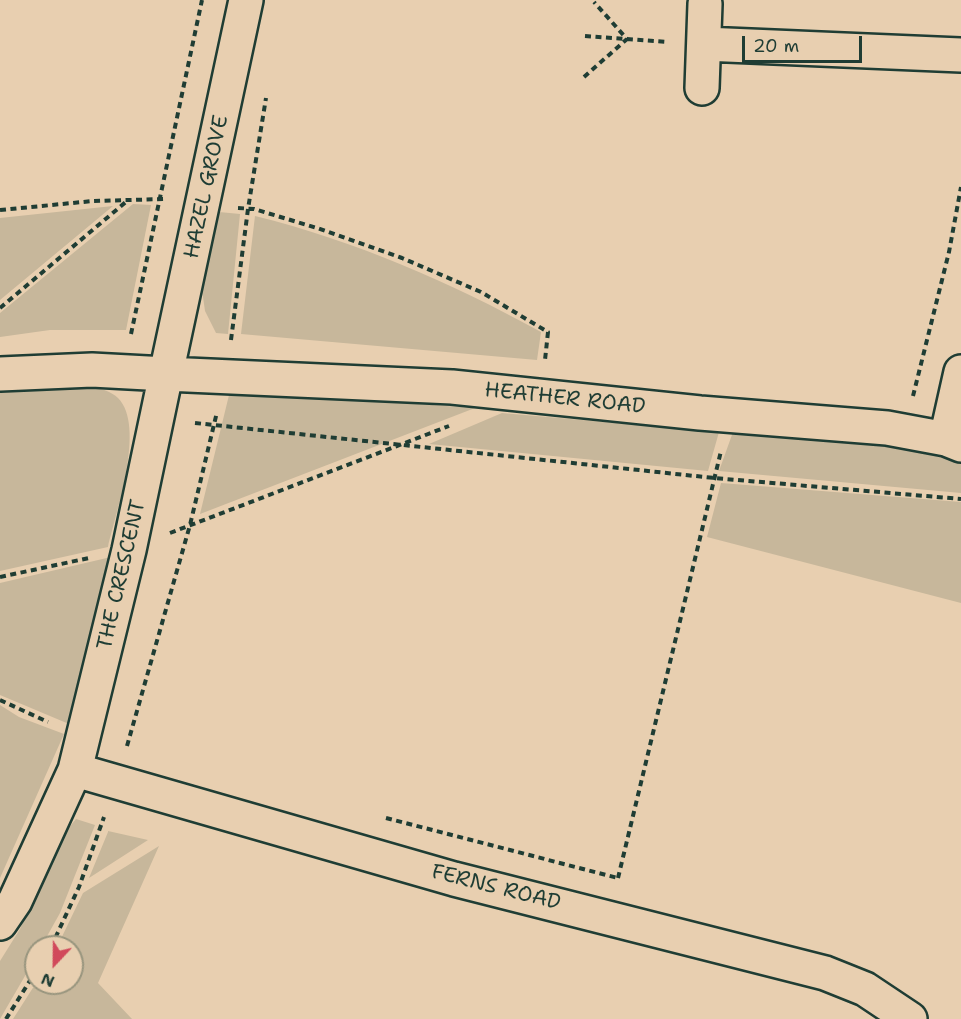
<!DOCTYPE html>
<style>
body{margin:0}
#map{position:relative;width:961px;height:1019px;overflow:hidden;background:#e8cfb0;font-family:"Shantell Sans",sans-serif}
canvas{display:block}
.north{position:absolute;left:24px;top:935px;width:60px;height:60px;box-sizing:border-box;background:#e8cfb0;border:2px solid #98957e;border-radius:50%;rotate:202deg;font-size:16px;font-weight:700;line-height:24px;text-align:center;color:#1f3d34}
.north::after{content:'';display:block;margin:auto;width:21px;height:27px;background:#d1495b;clip-path:polygon(50% 0,100% 100%,50% 72%,0 100%)}
.scale{position:absolute;left:742px;top:36px;width:120px;height:27px;box-sizing:border-box;border:3px solid #1f3d34;border-top:0;padding-left:8px;font-size:18px;line-height:21px;white-space:nowrap;color:#1f3d34;-webkit-text-stroke:4px #e8cfb0;paint-order:stroke}
</style>
<div id="map">
<canvas width="961" height="1019"></canvas>
<div class="north">N</div>
<div class="scale">20 m</div>
</div>
<script>
const ctx = document.querySelector('canvas').getContext('2d');
ctx.lineJoin = 'round';
function fillPath(path, color) { ctx.fillStyle = color; ctx.fill(path, 'evenodd'); }
function trace(path, color, width, dash) { ctx.strokeStyle = color; ctx.lineWidth = width; ctx.lineCap = dash ? 'butt' : 'round'; ctx.setLineDash(dash || []); ctx.stroke(path); }
function drawText(font, color, halo, rows, align = 'center') {
  ctx.font = font + ' "Shantell Sans",sans-serif'; ctx.lineWidth = 4.5; ctx.setLineDash([]); ctx.textBaseline = 'middle'; ctx.strokeStyle = halo; ctx.fillStyle = color; for (const [text, x, y, turn = 0] of rows) {
    ctx.save(); ctx.translate(x, y); ctx.rotate((+turn || 0) * Math.PI / 180); ctx.textAlign = isNaN(turn) ? turn : align; if (halo) ctx.strokeText(text, 0, 0); ctx.fillText(text, 0, 0); ctx.restore();
  }
}
const green = new Path2D(`
 M 133,204 L 151,205 L 126,330 L 50,330 L 0,337 L 0,313 Z
 M 113,206 L 0,300 L 0,218 Z
 M 219,212 L 240,214 L 228,334 L 216,333 L 205,311 L 202,290 Z
 M 255,216 C 356,241 450,282 541,332 L 537,360 L 241,334 Z
 M 51,385 C 70,385 104,384 118,398 C 146,426 116,512 108,547 L 0,571 L 0,391 Z
 M 230,391 L 475,408 L 200,514 Z
 M 502,413 L 719,432 L 708,471 L 429,444 Z
 M 733,432 L 924,448 L 961,464 L 961,493 L 719,471 Z
 M 721,483 L 961,502 L 961,603 L 707,537 Z
 M 111,557 L 69,724 L 0,695 L 0,583 Z
 M 0,705 L 19,717 L 64,734 L 0,878 Z
 M 76,819 L 95,825 L 60,913 L 41,947 L 36,947 L 36,957 L 0,1019 L 0,961 L 20,929 L 57,842 Z
 M 108,831 L 148,840 L 89,878 L 108,832 Z
 M 159,846 L 98,983 L 132,1019 L 13,1019 L 36,983 L 72,983 L 72,947 L 57,947 L 83,893 Z`);
const path = new Path2D(`
 M 585,36 L 667,42
 M 584,77 L 627,39 L 594,2
 M 238,208 L 254,209 L 317,228 L 402,258 L 481,292 L 548,332 L 545,360
 M 0,210 L 93,201 L 165,199
 M 0,308 L 127,201
 M 131,334 L 202,0
 M 231,340 L 248,209 L 266,98
 M 913,396 L 949,252 L 961,187
 M 195,423 L 714,478 L 961,499
 M 170,533 L 449,426
 M 0,577 L 89,558
 M 0,700 L 48,722
 M 127,746 L 190,525 L 217,412
 M 386,818 L 618,878
 M 618,878 L 721,451
 M 51,947 L 79,887 L 104,817
 M 6,1019 L 36,971`);
const street = new Path2D(`
 M 246,0 L 166,374 L 452,387 L 700,413 L 887,428 L 946,439 L 961,445
 M 704,44 L 961,55
 M 702,88 L 705,4
 M 0,374 L 92,370 L 166,374 L 129,550 L 75,770 L 15,901 L 0,923
 M 946,439 L 961,372
 M 75,770 L 454,879 L 825,973 L 865,989 L 910,1019`);
const streetNames = [
 ["HAZEL GROVE",207,187,-78],
 ["HEATHER ROAD",565,399,6],
 ["THE CRESCENT",122,575,-77],
 ["FERNS ROAD",496,888,14]
];
fillPath(green, '#c7b79b');
trace(street, '#1f3d34', 38);
trace(path, '#1f3d34', 4, [6, 4.5]);
trace(street, '#e8cfb0', 33);
drawText('21px', '#1f3d34', '#e8cfb0', streetNames);
</script>
